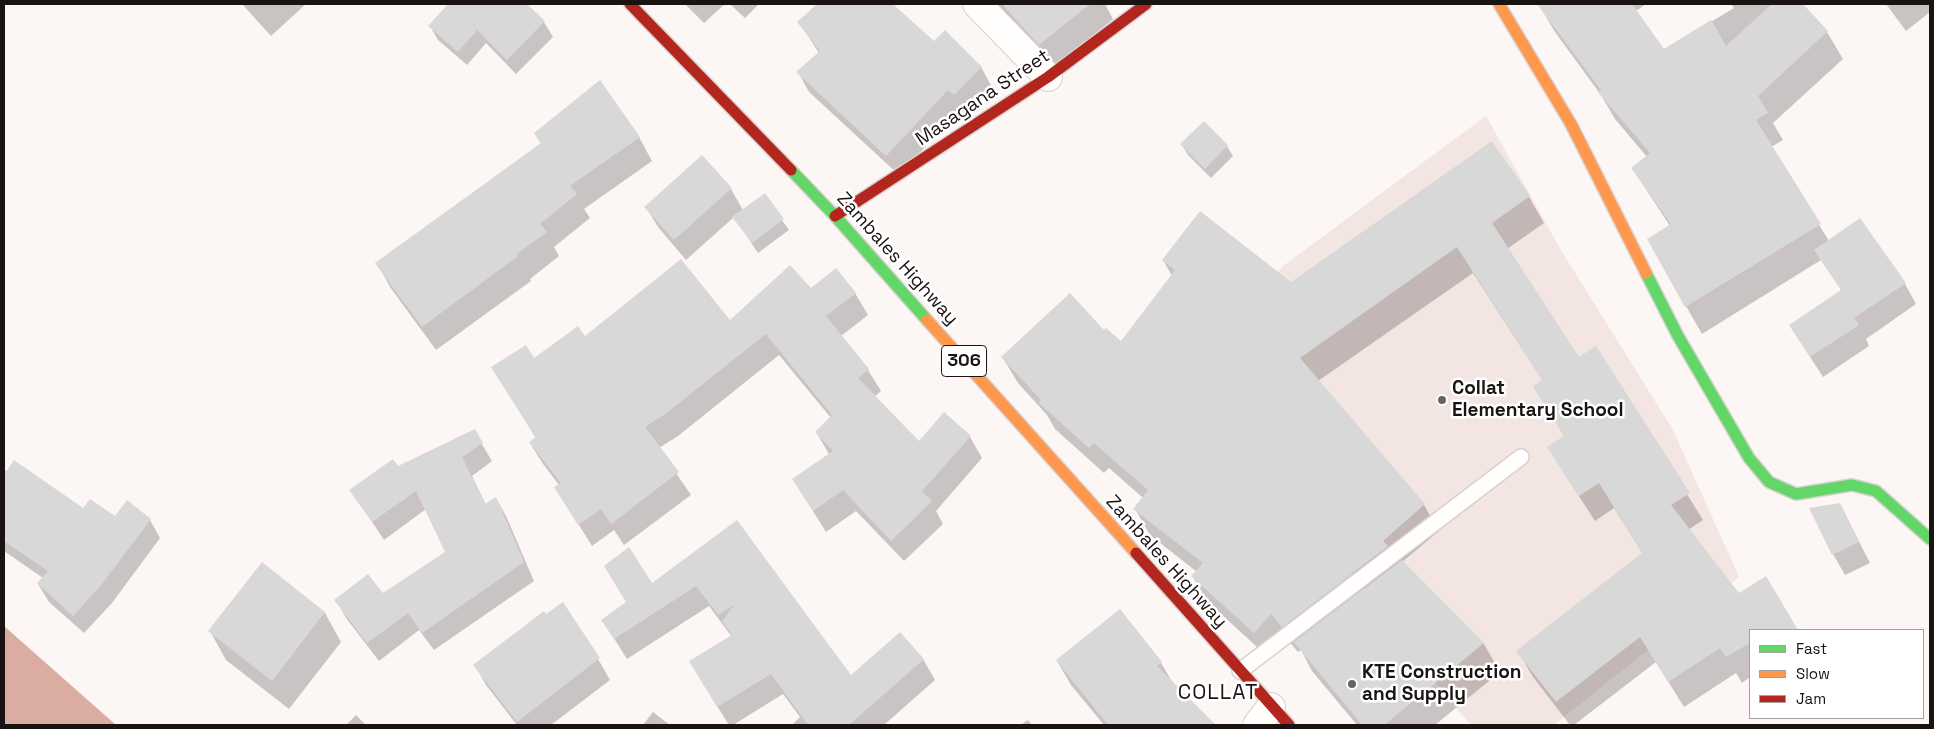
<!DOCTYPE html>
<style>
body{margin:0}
#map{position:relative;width:1934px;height:729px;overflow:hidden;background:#fcf6f4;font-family:"Space Grotesk",sans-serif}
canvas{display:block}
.frame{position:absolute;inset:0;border:5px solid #191312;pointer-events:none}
.legend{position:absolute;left:1749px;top:629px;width:175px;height:90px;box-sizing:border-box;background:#fff;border:1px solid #a3a1a0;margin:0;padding:6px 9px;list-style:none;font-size:15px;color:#191312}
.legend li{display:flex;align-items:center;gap:10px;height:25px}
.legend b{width:25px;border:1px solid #a3a1a0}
</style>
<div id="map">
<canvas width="1934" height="729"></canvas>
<div class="frame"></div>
<ul class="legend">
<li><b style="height:6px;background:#63d668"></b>Fast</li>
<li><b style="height:6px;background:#ff974d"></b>Slow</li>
<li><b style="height:6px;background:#b3261e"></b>Jam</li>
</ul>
</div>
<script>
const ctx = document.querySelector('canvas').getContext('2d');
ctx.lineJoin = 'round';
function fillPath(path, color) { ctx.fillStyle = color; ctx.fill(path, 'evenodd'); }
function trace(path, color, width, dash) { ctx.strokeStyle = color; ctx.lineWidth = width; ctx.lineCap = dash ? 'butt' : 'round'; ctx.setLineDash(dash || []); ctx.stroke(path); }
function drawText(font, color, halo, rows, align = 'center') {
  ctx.font = font + ' "Space Grotesk",sans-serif'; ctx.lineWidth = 5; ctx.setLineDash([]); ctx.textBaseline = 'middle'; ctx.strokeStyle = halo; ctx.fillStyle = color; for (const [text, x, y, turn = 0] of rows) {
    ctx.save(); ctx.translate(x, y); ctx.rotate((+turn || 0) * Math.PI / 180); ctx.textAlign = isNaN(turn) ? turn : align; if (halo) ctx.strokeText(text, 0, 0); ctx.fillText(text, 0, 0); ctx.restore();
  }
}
const built = new Path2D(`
 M 1486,116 L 1562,252 L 1673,430 L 1739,577 L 1554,725 L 1471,725 L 1445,695 L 1351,572 L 1203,370 L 1283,266 Z`);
const water = new Path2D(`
 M 4,626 L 116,725 L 4,725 Z`);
const shadow = new Path2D(`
 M 242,4 L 306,4 L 271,36 Z
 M 449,4 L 526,4 L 544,22 L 553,37 L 516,74 L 486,43 L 467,65 L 438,40 L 430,26 Z
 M 685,4 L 725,4 L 704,23 Z
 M 730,4 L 759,4 L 745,18 Z
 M 819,4 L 892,4 L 934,43 L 981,67 L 992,87 L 966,115 L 960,109 L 899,175 L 809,92 L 798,72 L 819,53 L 799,22 Z
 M 997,4 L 1105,4 L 1113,19 L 1053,68 Z
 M 1541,4 L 1646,4 L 1636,11 L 1664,50 L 1734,8 L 1731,4 L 1801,4 L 1827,32 L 1843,59 L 1773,123 L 1783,140 L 1771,147 L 1829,241 L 1905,284 L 1916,304 L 1866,339 L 1869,346 L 1823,377 L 1803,346 L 1842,291 L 1821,260 L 1702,334 L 1648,240 L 1670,226 L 1632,168 L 1647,157 L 1615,119 L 1601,95 L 1555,32 L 1539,5 Z
 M 1886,4 L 1930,4 L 1930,12 L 1906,31 Z
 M 535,134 L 639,137 L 652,161 L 584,209 L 590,218 L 554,247 L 559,256 L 530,279 L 531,281 L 436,350 L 390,287 L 377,263 L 541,144 Z
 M 1491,143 L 1529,197 L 1544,223 L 1507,249 L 1578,359 L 1596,348 L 1703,520 L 1688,530 L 1739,594 L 1790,618 L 1797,630 L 1750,630 L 1750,677 L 1742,683 L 1736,673 L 1684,707 L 1656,662 L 1574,725 L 1570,725 L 1533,677 L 1518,651 L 1643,554 L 1614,508 L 1595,521 L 1564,473 L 1549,447 L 1565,437 L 1534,387 L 1543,381 L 1473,273 L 1318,381 L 1424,505 L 1439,531 L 1402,562 L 1484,644 L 1500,672 L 1435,725 L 1357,725 L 1312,671 L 1301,650 L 1298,652 L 1287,639 L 1269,658 L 1208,602 L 1193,577 L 1197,572 L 1150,535 L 1135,509 L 1143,498 L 1109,468 L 1104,473 L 1055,429 L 1047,415 L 1018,383 L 1003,358 L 1104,332 L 1121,343 L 1172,276 L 1163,260 L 1291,283 Z
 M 1182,145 L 1227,146 L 1233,156 L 1211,178 L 1188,155 Z
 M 731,189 L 743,210 L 764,195 L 789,230 L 758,253 L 734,217 L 686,260 L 658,227 L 646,207 Z
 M 811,289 L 855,293 L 868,315 L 841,336 L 868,370 L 881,391 L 874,397 L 919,443 L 970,437 L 982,458 L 936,511 L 943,524 L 904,561 L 856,511 L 826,532 L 793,479 L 829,454 L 816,432 L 831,418 L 779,355 L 678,436 L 659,448 L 691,495 L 624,545 L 614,530 L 592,546 L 569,509 L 559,485 L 543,464 L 530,443 L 536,438 L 492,368 L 534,359 L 585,338 L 730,322 Z
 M 474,431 L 492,461 L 472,476 L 486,505 L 496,498 L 506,516 L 534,581 L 434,650 L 419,630 L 379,661 L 346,618 L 336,600 L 382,595 L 447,552 L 426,509 L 384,540 L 351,490 Z
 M 4,470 L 84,510 L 115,518 L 150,520 L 160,538 L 112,603 L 84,633 L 49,602 L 38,584 L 43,578 L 4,551 Z
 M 1840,504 L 1870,563 L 1845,575 L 1833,554 Z
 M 736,522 L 851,677 L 923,659 L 935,680 L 884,725 L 792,725 L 800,717 L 783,694 L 733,725 L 729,725 L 702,682 L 732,637 L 709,606 L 627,659 L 603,621 Z
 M 262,564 L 325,613 L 341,642 L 289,709 L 226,660 L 210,631 Z
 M 598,659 L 610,680 L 551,725 L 517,725 L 486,685 L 475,665 Z
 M 1057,661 L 1161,663 L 1174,685 L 1203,714 L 1210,725 L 1104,725 L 1071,685 Z
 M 653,712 L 670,725 L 643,725 Z
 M 356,715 L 366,725 L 346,725 Z
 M 1028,720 L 1032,725 L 1020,725 Z`);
const building = new Path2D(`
 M 448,4 L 527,4 L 545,21 L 507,60 L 477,30 L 458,52 L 428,26 Z
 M 817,4 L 893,4 L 934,41 L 945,30 L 982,67 L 954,95 L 948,90 L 886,156 L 796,72 L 820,51 L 797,22 Z
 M 1002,4 L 1090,4 L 1039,45 Z
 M 1537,4 L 1632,4 L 1664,49 L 1711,20 L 1726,46 L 1772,4 L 1803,4 L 1828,31 L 1758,96 L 1768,113 L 1756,120 L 1821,224 L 1685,307 L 1647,239 L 1671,224 L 1631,168 L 1650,153 L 1598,92 L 1601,90 Z
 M 600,80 L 640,137 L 570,186 L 577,194 L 540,224 L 547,232 L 517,254 L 518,256 L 422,327 L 375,263 L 541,143 L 534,133 Z
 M 1204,121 L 1228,145 L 1205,169 L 1180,144 Z
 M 1492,141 L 1530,196 L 1492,223 L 1579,357 L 1596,346 L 1690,493 L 1671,505 L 1739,593 L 1766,576 L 1798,630 L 1750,630 L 1750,643 L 1726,657 L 1720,648 L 1668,682 L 1640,637 L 1556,702 L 1516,651 L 1642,553 L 1599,483 L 1579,496 L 1547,447 L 1564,436 L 1533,386 L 1542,380 L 1457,247 L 1300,358 L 1425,504 L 1383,541 L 1388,546 L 1282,627 L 1271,614 L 1254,633 L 1191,576 L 1203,563 L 1133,509 L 1148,490 L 1094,443 L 1089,448 L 1039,403 L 1041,400 L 1001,357 L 1070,293 L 1104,330 L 1106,328 L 1121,341 L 1175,270 L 1162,260 L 1200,211 L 1291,282 Z
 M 702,155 L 732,188 L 674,240 L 644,207 Z
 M 765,193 L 784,219 L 752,243 L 732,217 Z
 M 1860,218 L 1906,283 L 1854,318 L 1859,325 L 1810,357 L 1789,325 L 1841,290 L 1814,250 Z
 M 681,259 L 730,320 L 790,265 L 811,288 L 836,268 L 856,293 L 826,316 L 869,369 L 858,378 L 919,441 L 944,412 L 971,436 L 922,491 L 932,501 L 891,541 L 843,490 L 813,511 L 792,479 L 833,451 L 815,432 L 832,415 L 766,334 L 665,414 L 645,427 L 679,472 L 611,524 L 601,509 L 578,525 L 554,487 L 561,483 L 529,442 L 536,437 L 491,367 L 526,345 L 534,358 L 578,326 L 585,336 Z
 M 475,429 L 483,443 L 462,457 L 485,504 L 496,497 L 524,562 L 422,633 L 408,613 L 367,643 L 334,600 L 368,574 L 383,593 L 445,552 L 416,491 L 372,522 L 349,490 L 393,459 L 398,466 Z
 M 14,460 L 83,508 L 90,499 L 115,516 L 127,500 L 151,519 L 102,584 L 73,616 L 37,583 L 48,571 L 4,541 L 4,475 Z
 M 1840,503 L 1859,542 L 1832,555 L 1809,508 Z
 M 737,520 L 851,675 L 900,632 L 924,659 L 849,725 L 808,725 L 771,674 L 717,707 L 689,661 L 732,635 L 722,621 L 735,604 L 718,615 L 696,586 L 614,639 L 601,620 L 626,602 L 604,566 L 629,547 L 652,583 Z
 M 1402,560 L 1484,643 L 1384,725 L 1362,725 L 1294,642 Z
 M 262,562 L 325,612 L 272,681 L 208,631 Z
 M 563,602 L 600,658 L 517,722 L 473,665 L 544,611 L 546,614 Z
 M 1120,609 L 1162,662 L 1157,666 L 1216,725 L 1108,725 L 1056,660 Z`);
const lane = new Path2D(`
 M 1240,671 L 1521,457`);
const street = new Path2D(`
 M 977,4 L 1048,77
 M 1257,725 L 1271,707`);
const fast = new Path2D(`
 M 791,170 L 835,216 L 927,320
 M 1646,273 L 1678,336 L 1749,458 L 1769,482 L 1796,494 L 1852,485 L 1876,491 L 1930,539`);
const slow = new Path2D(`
 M 1499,4 L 1571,124 L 1646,273
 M 927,320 L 1136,553`);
const jam = new Path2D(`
 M 630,4 L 791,170
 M 835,216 L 1048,77 L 1146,4
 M 1136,553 L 1289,725`);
const markers = [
 [1442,400,5,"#686261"],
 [1352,684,5,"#686261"]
];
const shields = [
 [964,361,45]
];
const shieldNames = [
 ["306",964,361]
];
const streetNames = [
 ["Masagana Street",983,98,-34],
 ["Zambales Highway",897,259,48],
 ["Zambales Highway",1166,562,48]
];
const poiNames = [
 ["Collat",1452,389],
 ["Elementary School",1452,411],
 ["KTE Construction",1362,673],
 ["and Supply",1362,695]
];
const quarterNames = [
 ["COLLAT",1218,693]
];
fillPath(built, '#f3e5e1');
fillPath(water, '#dbada2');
fillPath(shadow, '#0003');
fillPath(building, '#d8d8d8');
trace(lane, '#d7d1d0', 18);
trace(street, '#d7d1d0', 30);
trace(fast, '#d7d1d0', 14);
trace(slow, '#d7d1d0', 14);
trace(jam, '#d7d1d0', 14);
trace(lane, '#fffefd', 15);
trace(street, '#fffefd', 28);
trace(fast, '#63d668', 11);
trace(slow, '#ff974d', 11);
trace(jam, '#b3261e', 11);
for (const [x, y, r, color] of markers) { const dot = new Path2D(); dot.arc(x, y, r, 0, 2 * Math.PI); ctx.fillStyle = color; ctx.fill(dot); trace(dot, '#fff', 2); }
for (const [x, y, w] of shields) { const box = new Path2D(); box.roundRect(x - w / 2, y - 15.5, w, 31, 4); ctx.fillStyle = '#fff'; ctx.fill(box); trace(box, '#191312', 1); }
drawText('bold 18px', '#191312', null, shieldNames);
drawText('19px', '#191312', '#fff', streetNames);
drawText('bold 19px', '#191312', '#fff', poiNames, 'left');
ctx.letterSpacing = '1px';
drawText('21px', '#191312', '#fff', quarterNames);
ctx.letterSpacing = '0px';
</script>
